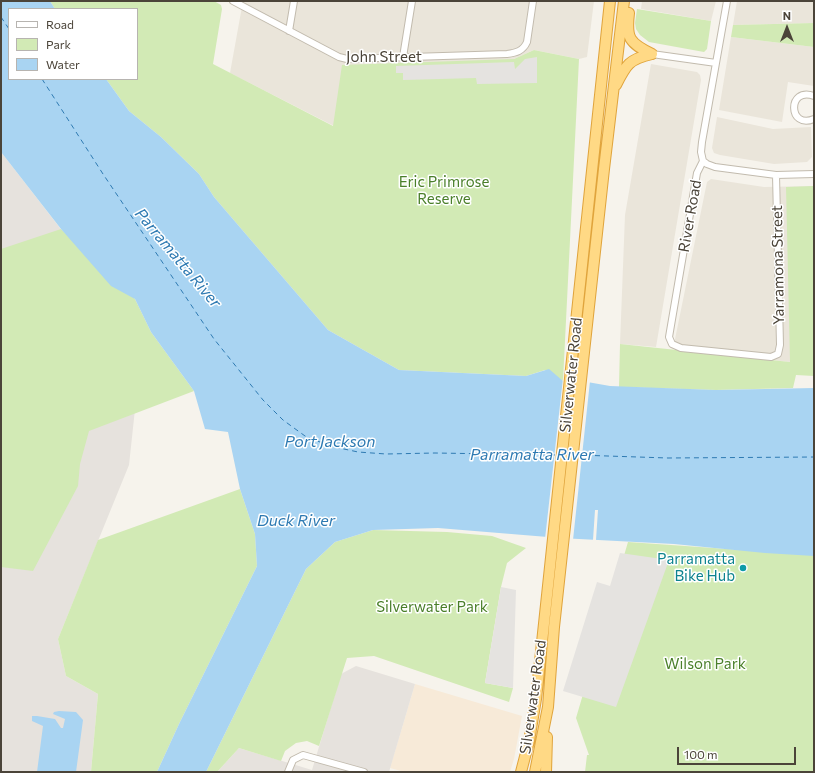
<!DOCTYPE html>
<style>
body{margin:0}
#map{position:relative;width:815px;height:773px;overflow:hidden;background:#f6f3ec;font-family:Commissioner,sans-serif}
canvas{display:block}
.frame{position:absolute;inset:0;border:2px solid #4b4439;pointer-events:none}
.legend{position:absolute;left:8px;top:8px;width:130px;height:72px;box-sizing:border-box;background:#fff;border:1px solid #b7b4b0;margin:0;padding:5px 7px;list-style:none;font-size:12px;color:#4b4439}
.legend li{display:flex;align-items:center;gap:8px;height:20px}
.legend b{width:20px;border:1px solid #b7b4b0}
.north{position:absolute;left:767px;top:8px;width:40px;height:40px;-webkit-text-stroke:3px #fff;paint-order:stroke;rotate:0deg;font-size:11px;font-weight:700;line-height:16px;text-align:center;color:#4b4439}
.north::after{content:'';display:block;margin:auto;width:14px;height:18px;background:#4b4439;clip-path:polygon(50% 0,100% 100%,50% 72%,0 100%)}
.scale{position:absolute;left:677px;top:747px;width:119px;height:18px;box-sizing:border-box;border:2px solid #4b4439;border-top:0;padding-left:5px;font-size:12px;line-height:14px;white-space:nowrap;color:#4b4439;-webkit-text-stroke:3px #fff;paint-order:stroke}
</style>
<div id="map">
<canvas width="815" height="773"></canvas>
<div class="frame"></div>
<ul class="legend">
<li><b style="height:5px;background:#fff"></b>Road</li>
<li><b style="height:11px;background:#d2eab5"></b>Park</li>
<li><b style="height:11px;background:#a9d4f2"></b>Water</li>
</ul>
<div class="north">N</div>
<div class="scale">100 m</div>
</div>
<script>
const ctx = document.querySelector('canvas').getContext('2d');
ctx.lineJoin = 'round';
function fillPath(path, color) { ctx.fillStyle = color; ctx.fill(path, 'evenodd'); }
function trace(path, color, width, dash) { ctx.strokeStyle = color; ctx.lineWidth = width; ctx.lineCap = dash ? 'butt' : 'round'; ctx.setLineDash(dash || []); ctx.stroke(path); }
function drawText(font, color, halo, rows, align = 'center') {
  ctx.font = font + ' Commissioner,sans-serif'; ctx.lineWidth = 3; ctx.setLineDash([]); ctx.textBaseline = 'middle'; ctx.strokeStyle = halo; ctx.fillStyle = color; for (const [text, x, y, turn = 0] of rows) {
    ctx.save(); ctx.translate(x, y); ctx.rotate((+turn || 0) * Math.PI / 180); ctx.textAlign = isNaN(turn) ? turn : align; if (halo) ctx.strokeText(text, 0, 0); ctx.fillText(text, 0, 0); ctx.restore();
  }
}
const residential = new Path2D(`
 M 243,1 L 594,1 L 587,57 L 579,59 L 534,50 L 514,59 L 334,126 L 230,73 Z
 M 642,1 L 716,1 L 711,21 L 641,9 Z
 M 737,1 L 814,1 L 814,23 L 733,25 Z
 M 731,37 L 814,47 L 814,86 L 788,82 L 782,122 L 719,110 Z
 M 651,64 L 697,72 L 700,75 L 701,80 L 656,347 L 620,344 L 625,215 Z
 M 717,117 L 773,129 L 811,127 L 812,157 L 807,162 L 774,164 L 720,155 L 714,153 L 712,148 Z
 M 711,179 L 764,187 L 814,186 L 790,362 L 673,349 L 707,182 Z`);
const commercial = new Path2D(`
 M 415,684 L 522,716 L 514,759 L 510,772 L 405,772 L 390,768 Z`);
const industrial = new Path2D(`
 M 1,152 L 143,335 L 129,465 L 58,639 L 66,676 L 98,694 L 91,772 L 1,772 Z
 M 356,666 L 415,684 L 389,772 L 217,772 L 239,748 L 312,770 L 341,674 Z`);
const green = new Path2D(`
 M 50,1 L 214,1 L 221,5 L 222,9 L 213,64 L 333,126 L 342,65 L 514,59 L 534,50 L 579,59 L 563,381 L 545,370 L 526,376 L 399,370 L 328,330 L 214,197 L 199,174 L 161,137 L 129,111 L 106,79 L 137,79 L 137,9 L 55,9 Z
 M 637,9 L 711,21 L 707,49 L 704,52 L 649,42 L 640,35 L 636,29 L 635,23 Z
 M 814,23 L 814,47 L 731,37 L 733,25 Z
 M 814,186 L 814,376 L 796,375 L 793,388 L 716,390 L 619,387 L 620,344 L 790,362 L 786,187 Z
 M 61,229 L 135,299 L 151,332 L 194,391 L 89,431 L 80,464 L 78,486 L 33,571 L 1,567 L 1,249 Z
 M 240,489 L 255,534 L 257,566 L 179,724 L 157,772 L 91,772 L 98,694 L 66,676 L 58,639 L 98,540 Z
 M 373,530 L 447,532 L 492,536 L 526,548 L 507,563 L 501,587 L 485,683 L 513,688 L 509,702 L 374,656 L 347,658 L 319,746 L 307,741 L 296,743 L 285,751 L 281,761 L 239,748 L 217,772 L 206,772 L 306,569 L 335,542 Z
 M 628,542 L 814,555 L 814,772 L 585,772 L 587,755 L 589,755 L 576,718 Z`);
const parking = new Path2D(`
 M 537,57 L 537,83 L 477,84 L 476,78 L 403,80 L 403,73 L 396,73 L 396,66 L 514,62 L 515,69 L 525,59 Z
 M 620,553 L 669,560 L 616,707 L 563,691 L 597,582 L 610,586 Z
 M 501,587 L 516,590 L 513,688 L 485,683 Z`);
const water = new Path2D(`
 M 1,1 L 50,1 L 55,9 L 9,9 L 9,79 L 106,79 L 129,111 L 161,137 L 199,174 L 214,197 L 328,330 L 399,370 L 526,376 L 549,369 L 563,381 L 576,380 L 610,386 L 716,390 L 814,388 L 814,556 L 765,553 L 674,544 L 560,538 L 438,528 L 373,530 L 335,542 L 306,569 L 206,772 L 157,772 L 179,724 L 257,566 L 255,534 L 240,489 L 228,432 L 205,429 L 194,391 L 151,332 L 135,299 L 111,286 L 61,229 L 1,152 Z
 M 59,711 L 76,712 L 83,720 L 76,772 L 37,772 L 43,726 L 32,721 L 32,716 L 37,716 L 55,719 L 61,728 L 63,728 L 65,719 L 53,714 L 54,712 Z`);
const pier = new Path2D(`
 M 563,378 L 564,379 L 576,378 L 590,381 L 573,540 L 545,539 Z
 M 595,510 L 598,510 L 596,540 L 593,540 Z`);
const ferry = new Path2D(`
 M 1,17 L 9,29
 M 42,79 L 103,174 L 214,339 L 263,400 L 283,420 L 305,436 L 330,446 L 358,452 L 386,454 L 435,453 L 557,455
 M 577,455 L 668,458 L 814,457`);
const minor = new Path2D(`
 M 233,1 L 339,57 L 347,59 L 507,54 C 516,53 523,51 527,42 L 533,1
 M 727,1 L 702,142 L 701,152 L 703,161 L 697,173 L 669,337 L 672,344 L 681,348 L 771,357 L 778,354 L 780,345 L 776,175
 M 289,31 L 294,1
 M 652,54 L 716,63
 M 403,57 L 412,1
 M 814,96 C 787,86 788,130 814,119
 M 703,161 L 707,164 L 715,167 L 776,175 L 814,174
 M 288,772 L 293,760 L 303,755 L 364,772`);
const trunk = new Path2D(`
 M 629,13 C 626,38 629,43 652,54
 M 616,85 C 626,65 629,59 652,54
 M 521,772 L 529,741 L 536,699 L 610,1
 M 535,772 L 548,707 L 554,627 L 604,169 L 624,1
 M 546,772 L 547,737`);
const markers = [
 [743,568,4,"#0f9aa8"]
];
const streetNames = [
 ["John Street",384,57],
 ["River Road",690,216,-80],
 ["Yarramona Street",778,265,-91],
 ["Silverwater Road",571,375,-84],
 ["Silverwater Road",533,697,-82]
];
const parkNames = [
 ["Eric Primrose",444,182],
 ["Reserve",444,199],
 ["Silverwater Park",432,607],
 ["Wilson Park",705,664]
];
const cultureNames = [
 ["Parramatta",735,559],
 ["Bike Hub",735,576]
];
const waterNames = [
 ["Parramatta River",178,258,50],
 ["Port Jackson",330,442],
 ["Parramatta River",532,455],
 ["Duck River",296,521]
];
fillPath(residential, '#eae5da');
fillPath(commercial, '#f7ead8');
fillPath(industrial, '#e6e2dd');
fillPath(green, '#d2eab5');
fillPath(parking, '#e5e3e0');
fillPath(water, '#a9d4f2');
fillPath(pier, '#f6f3ec');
trace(ferry, '#2e7ab2', 1, [5, 4]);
trace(minor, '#c2bbae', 8);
trace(trunk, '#e0a43c', 12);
trace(minor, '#fff', 6);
trace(trunk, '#ffd985', 10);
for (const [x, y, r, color] of markers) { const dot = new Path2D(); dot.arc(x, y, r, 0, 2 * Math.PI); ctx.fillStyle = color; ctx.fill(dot); trace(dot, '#fff', 1.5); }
drawText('15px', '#4b4439', '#fff', streetNames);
drawText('15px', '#4a7f2a', '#fff', parkNames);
drawText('15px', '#0d838f', '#fff', cultureNames, 'right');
drawText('italic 16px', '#2e7ab2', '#fff', waterNames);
</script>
